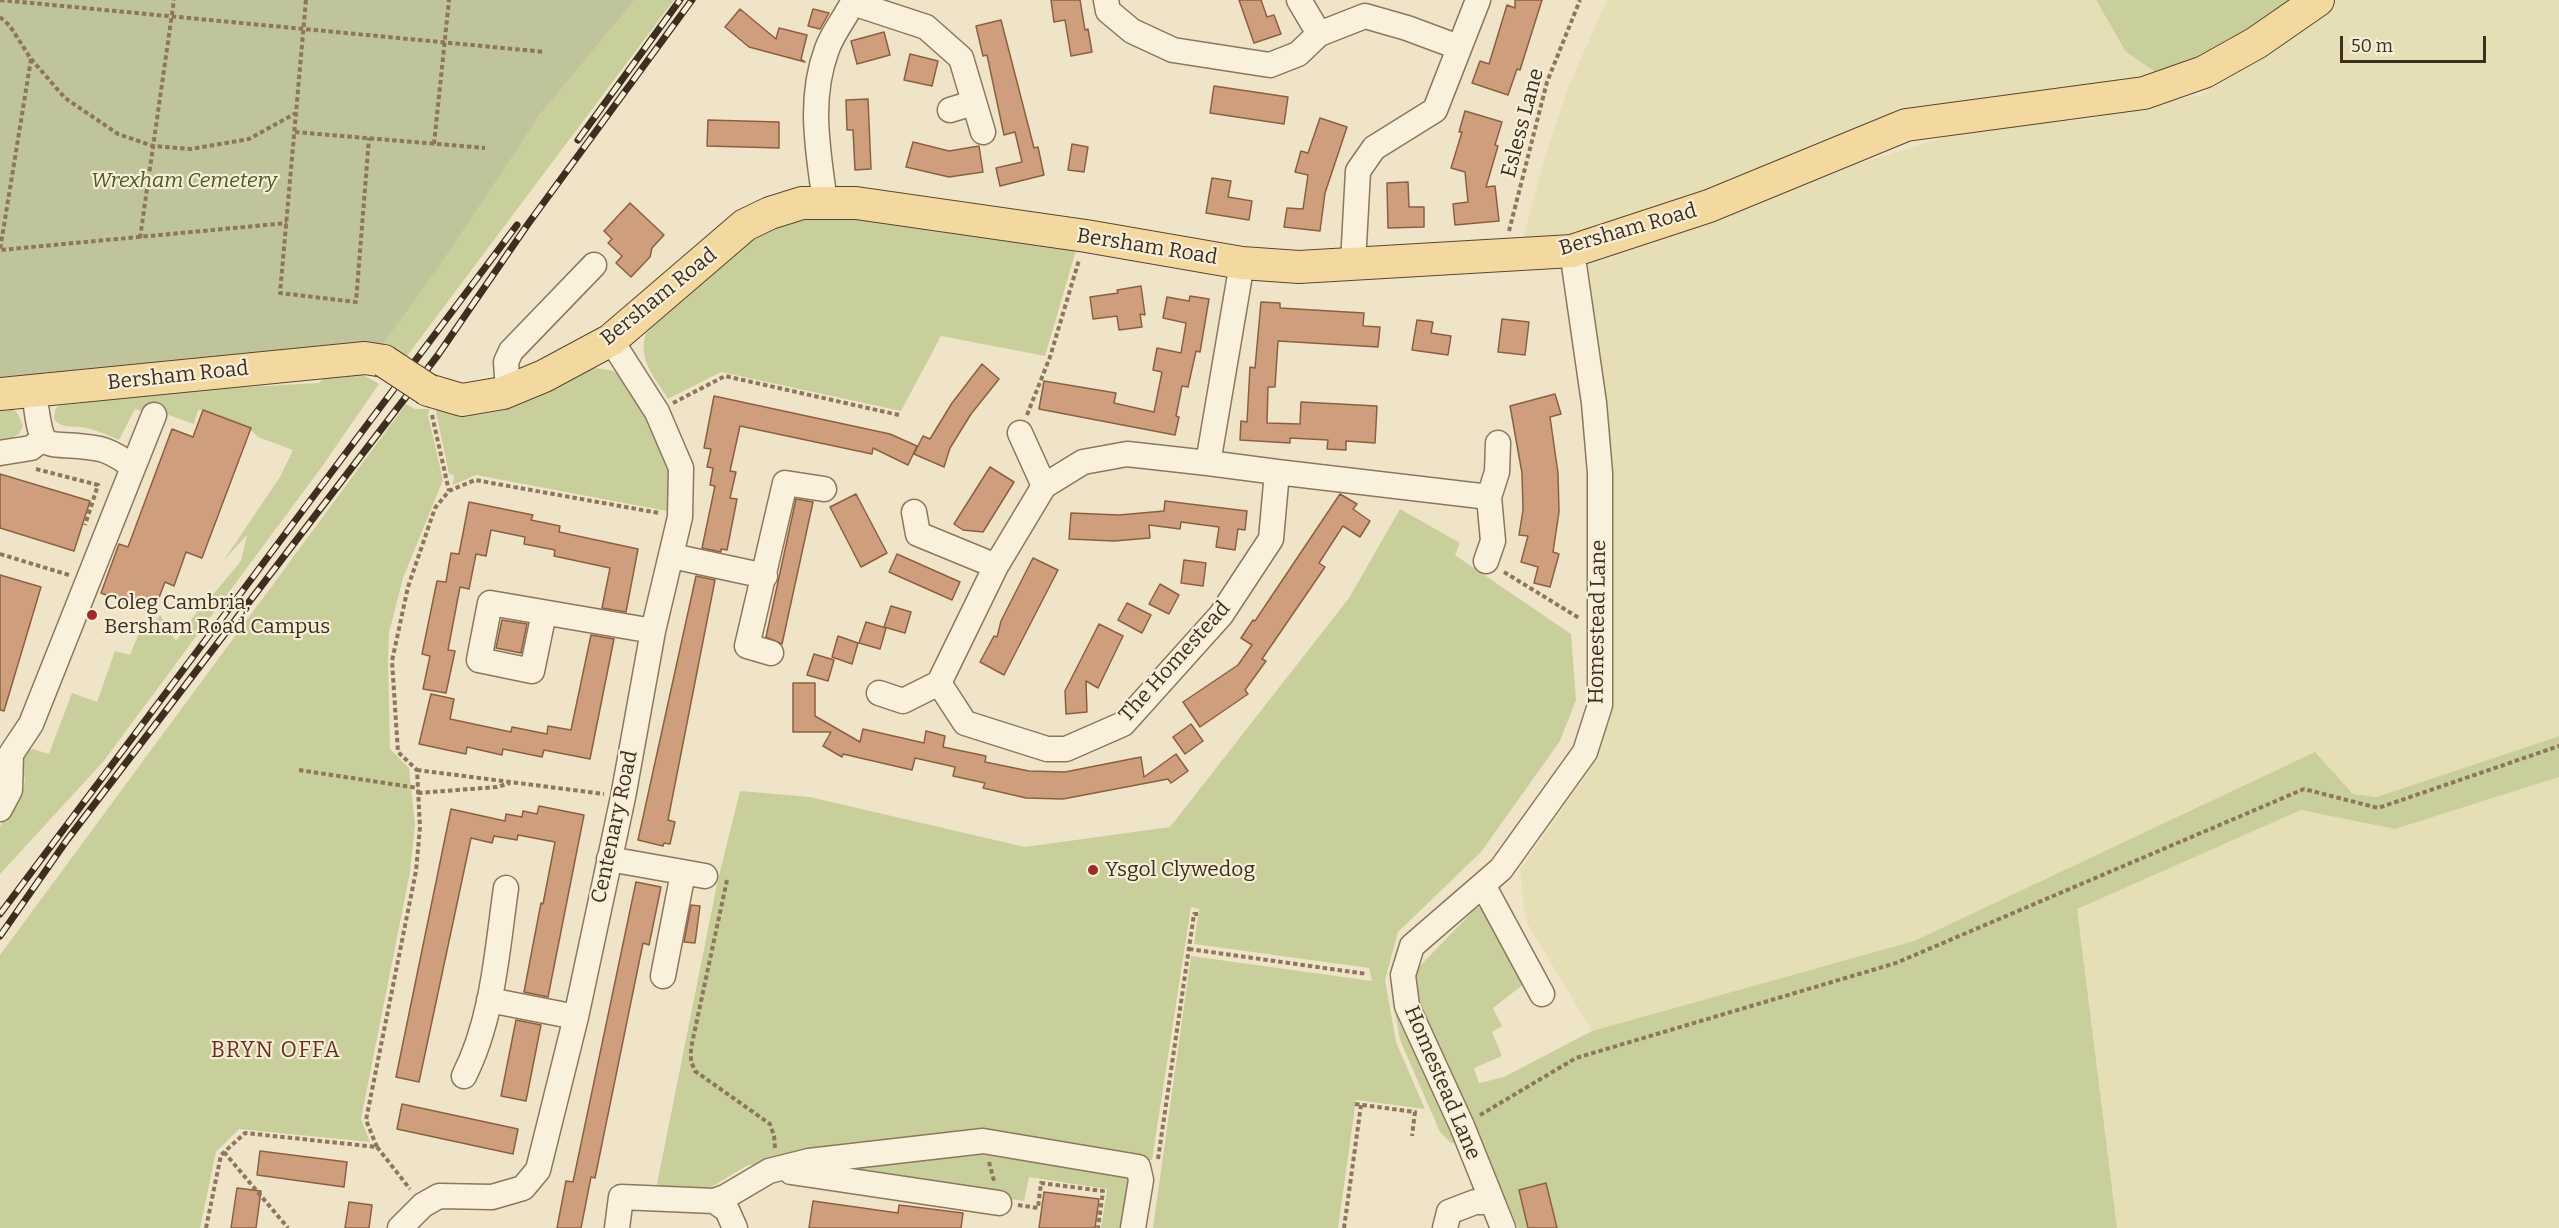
<!DOCTYPE html>
<style>
body{margin:0}
#map{position:relative;width:2559px;height:1228px;overflow:hidden;background:#f0e4c8;font-family:Bitter,serif}
canvas{display:block}
.scale{position:absolute;left:2340px;top:36px;width:146px;height:27px;box-sizing:border-box;border:3px solid #3d2e20;border-top:0;padding-left:8px;font-size:18px;line-height:21px;white-space:nowrap;color:#3d2e20;-webkit-text-stroke:4px #f7eed8;paint-order:stroke}
</style>
<div id="map">
<canvas width="2559" height="1228"></canvas>
<div class="scale">50 m</div>
</div>
<script>
const ctx = document.querySelector('canvas').getContext('2d');
ctx.lineJoin = 'round';
function fillPath(path, color) { ctx.fillStyle = color; ctx.fill(path, 'evenodd'); }
function trace(path, color, width, dash) { ctx.strokeStyle = color; ctx.lineWidth = width; ctx.lineCap = dash ? 'butt' : 'round'; ctx.setLineDash(dash || []); ctx.stroke(path); }
function drawText(font, color, halo, rows, align = 'center') {
  ctx.font = font + ' Bitter,serif'; ctx.lineWidth = 4.5; ctx.setLineDash([]); ctx.textBaseline = 'middle'; ctx.strokeStyle = halo; ctx.fillStyle = color; for (const [text, x, y, turn = 0] of rows) {
    ctx.save(); ctx.translate(x, y); ctx.rotate((+turn || 0) * Math.PI / 180); ctx.textAlign = isNaN(turn) ? turn : align; if (halo) ctx.strokeText(text, 0, 0); ctx.fillText(text, 0, 0); ctx.restore();
  }
}
const farmland = new Path2D(`
 M 1607,0 L 2096,0 L 2126,52 L 2160,75 L 1743,182 L 1571,237 L 1523,240 L 1543,164 L 1567,90 Z
 M 2335,0 L 2559,0 L 2559,736 L 2376,797 L 2353,794 L 2315,752 L 1914,941 L 1592,1031 L 1526,921 L 1520,870 L 1588,772 L 1611,714 L 1612,470 L 1588,260 L 1844,168 L 1973,129 L 2088,119 L 2201,95 Z
 M 2559,777 L 2559,1228 L 2117,1228 L 2076,909 L 2301,810 L 2395,829 Z`);
const green = new Path2D(`
 M 635,0 L 674,0 L 404,360 L 383,344 L 539,116 Z
 M 2096,0 L 2294,0 L 2233,42 L 2160,75 L 2126,52 Z
 M 846,214 L 1077,247 L 1045,356 L 941,336 L 901,411 L 721,372 L 668,399 C 655,377 637,360 646,333 C 678,304 721,256 757,235 C 781,221 818,216 846,214 Z
 M 593,368 C 602,369 613,369 620,375 C 628,382 663,449 666,461 C 672,476 669,496 667,511 L 476,475 L 453,485 L 454,475 L 449,474 L 436,412 L 438,406 L 477,415 L 505,410 L 551,386 Z
 M 360,373 L 379,384 L 321,468 L 103,762 L 0,874 L 0,826 L 22,796 L 25,781 L 22,762 L 26,751 L 33,749 L 49,754 L 72,693 L 97,702 L 115,651 L 130,655 L 143,623 L 151,625 L 160,615 L 176,641 L 197,612 L 197,599 L 200,596 L 211,597 L 241,561 L 247,535 L 224,560 L 280,477 L 293,450 L 258,437 L 248,427 L 203,410 L 198,410 L 194,424 L 149,408 L 146,413 L 135,409 L 119,440 C 109,436 97,430 86,428 C 74,425 63,430 54,419 L 55,410 L 58,406 L 174,391 L 319,383 L 325,377 Z
 M 406,404 L 415,409 L 430,409 L 428,415 L 443,480 L 403,578 L 389,633 L 388,660 L 390,749 L 409,768 L 415,825 L 410,872 L 361,1119 L 370,1142 L 239,1129 L 216,1152 L 200,1228 L 0,1228 L 0,955 Z
 M 0,406 L 12,407 L 19,416 L 23,426 L 19,434 L 0,443 Z
 M 1400,509 L 1460,543 L 1455,555 L 1571,634 L 1576,700 L 1560,741 L 1481,852 L 1398,932 L 1385,980 L 1396,1042 L 1425,1109 L 1356,1100 L 1338,1228 L 1153,1228 L 1191,956 L 1372,981 L 1369,968 L 1194,944 L 1199,909 L 1191,907 L 1152,1160 L 1138,1159 L 1129,1204 L 1120,1228 L 1101,1228 L 1107,1189 L 1029,1177 L 1024,1201 L 765,1162 L 746,1166 L 708,1189 L 656,1189 L 717,884 L 740,791 L 810,797 L 1025,847 L 1170,827 L 1349,598 Z
 M 2559,736 L 2559,777 L 2395,829 L 2301,810 L 2077,909 L 2117,1228 L 1518,1228 L 1483,1145 L 1451,1143 L 1440,1132 L 1400,1040 L 1394,1005 L 1418,1004 L 1414,972 L 1476,908 L 1491,906 L 1524,984 L 1493,1008 L 1502,1026 L 1492,1032 L 1502,1056 L 1474,1068 L 1479,1083 L 1504,1077 L 1592,1031 L 1914,941 L 2315,752 L 2353,794 L 2376,797 Z`);
const cemetery = new Path2D(`
 M 0,0 L 635,0 L 539,116 L 443,260 L 383,344 L 0,380 Z`);
const building = new Path2D(`
 M 1051,0 L 1080,0 L 1085,30 L 1088,29 L 1092,52 L 1071,56 L 1065,20 L 1054,22 Z
 M 1239,0 L 1261,0 L 1267,17 L 1274,15 L 1281,34 L 1254,43 Z
 M 1515,0 L 1542,0 L 1520,70 L 1517,69 L 1508,95 L 1472,83 L 1480,61 L 1489,64 L 1507,5 L 1515,8 Z
 M 740,9 L 776,39 L 779,28 L 807,35 L 801,59 L 805,62 L 749,47 L 725,27 Z
 M 813,9 L 829,13 L 820,29 L 808,26 Z
 M 1001,20 L 1034,148 L 1038,147 L 1044,175 L 1000,186 L 996,168 L 1022,162 L 1015,132 L 1004,135 L 987,55 L 983,56 L 976,26 Z
 M 884,32 L 890,55 L 857,64 L 851,41 Z
 M 910,54 L 938,61 L 932,86 L 904,80 Z
 M 1214,86 L 1288,97 L 1284,124 L 1210,113 Z
 M 868,99 L 871,169 L 855,170 L 853,130 L 847,130 L 846,100 Z
 M 1465,111 L 1502,122 L 1495,145 L 1498,146 L 1486,187 L 1495,186 L 1499,221 L 1455,225 L 1453,204 L 1468,202 L 1465,172 L 1451,168 L 1462,132 L 1459,132 Z
 M 1320,118 L 1347,127 L 1325,193 L 1320,231 L 1284,227 L 1287,208 L 1303,209 L 1308,175 L 1295,172 L 1301,151 L 1308,153 Z
 M 708,120 L 779,122 L 779,148 L 707,146 Z
 M 913,142 L 949,151 L 979,146 L 983,172 L 949,177 L 906,167 Z
 M 1072,144 L 1088,147 L 1084,172 L 1068,170 Z
 M 1212,178 L 1231,181 L 1228,197 L 1252,201 L 1249,220 L 1206,213 Z
 M 1408,182 L 1409,207 L 1424,207 L 1424,227 L 1388,228 L 1387,183 Z
 M 630,203 L 664,235 L 652,248 L 650,257 L 631,277 L 616,263 L 622,256 L 608,243 L 612,239 L 604,231 Z
 M 1141,286 L 1145,315 L 1140,314 L 1142,327 L 1119,330 L 1117,316 L 1093,319 L 1090,297 L 1118,293 L 1117,290 Z
 M 1190,296 L 1209,299 L 1200,352 L 1196,351 L 1188,387 L 1182,386 L 1176,416 L 1179,417 L 1175,435 L 1039,409 L 1044,381 L 1116,393 L 1114,403 L 1154,412 L 1162,372 L 1153,370 L 1157,348 L 1181,353 L 1186,323 L 1163,318 L 1167,297 L 1189,301 Z
 M 1261,302 L 1280,303 L 1280,308 L 1364,313 L 1363,326 L 1380,327 L 1378,347 L 1278,341 L 1275,387 L 1268,387 L 1267,423 L 1300,424 L 1301,402 L 1377,406 L 1375,443 L 1346,441 L 1346,450 L 1327,449 L 1328,440 L 1290,438 L 1290,443 L 1240,440 L 1241,421 L 1247,422 L 1250,367 L 1255,368 Z
 M 1502,319 L 1529,322 L 1525,355 L 1498,352 Z
 M 1417,320 L 1433,322 L 1431,333 L 1451,336 L 1448,355 L 1412,350 Z
 M 982,364 L 999,379 L 971,414 L 950,448 L 944,467 L 914,454 L 923,436 L 930,439 L 952,403 Z
 M 1555,394 L 1561,414 L 1550,417 L 1558,473 L 1559,512 L 1553,552 L 1559,554 L 1550,587 L 1534,583 L 1538,567 L 1521,562 L 1528,536 L 1519,535 L 1523,510 L 1522,473 L 1510,406 Z
 M 714,396 L 890,434 L 917,446 L 908,465 L 873,448 L 872,454 L 740,426 L 730,471 L 736,472 L 730,498 L 737,499 L 727,550 L 721,549 L 721,552 L 702,548 L 715,486 L 710,485 L 713,468 L 707,467 L 711,449 L 704,448 Z
 M 203,410 L 251,428 L 202,558 L 186,552 L 174,586 L 165,582 L 153,613 L 101,593 L 119,544 L 128,547 L 172,429 L 193,437 Z
 M 990,467 L 1014,482 L 983,532 L 963,530 L 954,524 Z
 M 0,474 L 90,501 L 74,551 L 0,528 Z
 M 856,494 L 887,553 L 861,567 L 830,507 Z
 M 1340,494 L 1357,504 L 1353,509 L 1370,521 L 1360,537 L 1343,526 L 1319,563 L 1325,567 L 1262,659 L 1266,661 L 1245,690 L 1248,694 L 1200,727 L 1183,702 L 1238,665 L 1252,645 L 1241,638 L 1253,620 L 1255,621 Z
 M 796,499 L 813,502 L 782,644 L 766,637 Z
 M 1165,501 L 1247,511 L 1245,530 L 1238,529 L 1235,550 L 1216,547 L 1219,527 L 1181,522 L 1180,529 L 1149,525 L 1150,538 L 1114,541 L 1069,539 L 1071,513 L 1119,515 L 1164,511 Z
 M 469,502 L 533,515 L 531,520 L 560,526 L 559,532 L 638,549 L 626,612 L 602,608 L 610,568 L 554,556 L 555,550 L 524,544 L 525,537 L 491,530 L 486,556 L 476,554 L 469,589 L 460,587 L 448,650 L 455,651 L 446,693 L 423,689 L 430,656 L 422,654 L 437,581 L 446,582 L 451,553 L 459,554 Z
 M 897,554 L 960,582 L 952,600 L 889,572 Z
 M 1033,558 L 1058,570 L 1004,675 L 980,662 L 994,636 L 997,637 L 1001,621 Z
 M 1184,560 L 1206,563 L 1203,586 L 1181,583 Z
 M 0,575 L 41,587 L 4,711 L 0,710 Z
 M 696,576 L 715,580 L 668,820 L 675,822 L 670,844 L 664,843 L 663,846 L 638,840 Z
 M 1160,584 L 1179,595 L 1169,614 L 1149,604 Z
 M 1127,603 L 1151,615 L 1142,633 L 1118,620 Z
 M 891,606 L 911,612 L 905,633 L 884,627 Z
 M 502,620 L 527,624 L 521,653 L 496,648 Z
 M 866,622 L 886,628 L 880,649 L 859,643 Z
 M 1099,624 L 1123,636 L 1098,688 L 1086,681 L 1087,712 L 1066,714 L 1065,691 Z
 M 591,635 L 614,639 L 590,759 L 544,750 L 542,757 L 503,749 L 502,755 L 467,747 L 466,754 L 419,744 L 431,694 L 454,699 L 450,719 L 511,732 L 512,727 L 547,734 L 548,726 L 571,730 Z
 M 838,636 L 858,643 L 852,664 L 832,657 Z
 M 814,654 L 834,660 L 828,681 L 807,675 Z
 M 793,683 L 815,683 L 815,716 L 860,742 L 863,729 L 924,743 L 926,731 L 945,736 L 943,747 L 986,756 L 985,762 L 1029,771 L 1065,772 L 1141,757 L 1144,777 L 1176,754 L 1188,771 L 1171,783 L 1168,779 L 1063,799 L 1026,798 L 983,788 L 985,783 L 953,776 L 955,767 L 915,758 L 912,770 L 843,754 L 842,757 L 823,746 L 831,732 L 793,732 Z
 M 1191,724 L 1203,741 L 1185,754 L 1173,737 Z
 M 539,806 L 584,815 L 548,997 L 524,992 L 541,903 L 543,904 L 555,842 L 518,835 L 517,840 L 494,836 L 492,843 L 471,838 L 419,1082 L 396,1077 L 451,809 L 505,821 L 506,814 L 522,817 L 523,811 L 537,814 Z
 M 636,882 L 661,887 L 649,945 L 643,943 L 595,1178 L 591,1177 L 581,1228 L 557,1228 L 566,1181 L 573,1182 Z
 M 691,905 L 700,906 L 695,943 L 684,942 Z
 M 516,1020 L 541,1025 L 526,1101 L 501,1096 Z
 M 402,1104 L 518,1129 L 513,1154 L 397,1129 Z
 M 260,1151 L 347,1162 L 344,1187 L 257,1175 Z
 M 1546,1183 L 1557,1228 L 1528,1228 L 1519,1190 Z
 M 237,1188 L 261,1191 L 256,1228 L 231,1228 Z
 M 1044,1192 L 1099,1199 L 1095,1228 L 1039,1228 Z
 M 813,1201 L 898,1213 L 899,1205 L 963,1213 L 961,1228 L 809,1228 Z
 M 349,1202 L 372,1205 L 369,1228 L 345,1228 Z`);
const path = new Path2D(`
 M 0,0 L 545,52
 M 306,0 L 280,293 L 356,302 L 369,138
 M 0,17 L 10,26 L 31,59 L 65,98 L 118,134 L 153,146 L 191,149 L 249,139 L 296,113
 M 31,59 L 0,250 L 287,223
 M 295,132 L 485,148
 M 434,144 L 449,0
 M 1509,231 L 1547,82 L 1580,0
 M 140,238 L 174,0
 M 673,403 L 725,376 L 899,415
 M 432,415 L 449,491
 M 1027,415 L 1050,357 L 1079,260
 M 36,469 L 98,485 L 85,525
 M 0,554 L 69,575
 M 1504,572 L 1579,618
 M 299,770 L 418,788
 M 417,770 L 604,794
 M 418,793 L 497,787 L 510,783
 M 727,880 L 691,1048 L 691,1061 L 695,1071 L 770,1124 L 774,1136 L 775,1148
 M 1189,949 L 1367,974
 M 1355,1104 L 1415,1112 L 1412,1136
 M 1480,1115 L 1576,1058 L 1896,963 L 2304,789 L 2378,808 L 2559,746
 M 377,1147 L 410,1189
 M 224,1152 L 288,1228
 M 1158,1159 L 1194,914 L 1198,914
 M 989,1162 L 994,1181
 M 1018,1205 L 1038,1208 L 1041,1183 L 1103,1191 L 1098,1228
 M 206,1228 L 221,1155 L 245,1133 L 377,1147 L 366,1120 L 416,871 L 420,827 L 417,770 L 398,752 L 392,661 L 408,587 L 435,508 L 449,491 L 475,480 L 659,513
 M 1344,1228 L 1361,1105`);
const minor = new Path2D(`
 M 1106,0 L 1108,11 L 1132,31 L 1173,50 L 1270,65 L 1298,54 L 1319,34 L 1365,16 L 1407,28 L 1458,47
 M 1299,0 L 1319,34
 M 853,3 L 926,27 L 961,58 L 983,132
 M 950,110 L 973,103
 M 825,202 C 818,150 808,100 827,49 C 833,32 846,17 854,0
 M 1353,263 L 1358,171 L 1374,148 L 1435,110 L 1478,0
 M 508,390 L 506,362 L 511,351 L 594,265
 M 34,391 C 43,462 41,438 100,449 C 111,451 123,460 133,466
 M 1020,433 L 1044,486
 M 0,453 L 31,448 L 43,439
 M 1208,463 L 1127,454 L 1083,462 L 1044,486 L 996,566 L 939,683 L 965,723 L 1047,749 L 1066,749 L 1123,724 L 1221,615 L 1271,539 L 1277,472 L 1208,463 L 1242,263
 M 1277,472 L 1489,497
 M 914,512 L 918,534 L 996,566
 M 672,556 L 765,576
 M 1486,561 L 1493,541 L 1489,497 L 1497,472 L 1498,443
 M 544,613 L 532,671 L 479,660 L 490,603 L 653,631
 M 771,653 L 747,646 L 785,483 L 824,489
 M 879,693 L 903,701 L 939,683
 M 0,809 L 10,790 L 11,754 L 31,724 L 154,415
 M 609,859 L 705,876
 M 1483,885 L 1542,994
 M 663,976 L 683,873
 M 489,1000 L 576,1017
 M 464,1076 C 493,1019 497,951 506,888
 M 791,1172 L 999,1203
 M 714,1201 L 727,1210 L 735,1228
 M 400,1228 L 423,1205 L 439,1196 L 492,1197 L 523,1188 L 538,1170 L 576,1017 L 623,797 L 653,631 L 680,517 L 681,468 L 657,412 L 611,340
 M 617,1228 L 621,1197 L 714,1201 L 725,1197 L 769,1171 L 809,1161 L 983,1141 L 1138,1167 L 1141,1180 L 1133,1228
 M 1445,1228 L 1449,1212 L 1475,1202 L 1492,1202
 M 1503,1228 L 1462,1126 L 1407,1006 L 1403,975 L 1412,946 L 1501,869 L 1585,752 L 1600,705 L 1600,473 L 1594,403 L 1572,251`);
const major = new Path2D(`
 M 428,390 L 462,400 L 503,393 L 544,376 L 611,340 L 745,225 L 770,213 L 802,203 L 856,203 L 1086,236 L 1242,263 L 1299,267 L 1572,251 L 1709,206 L 1906,125 L 2144,93 L 2204,72 L 2256,43 L 2318,0
 M 0,394 L 365,358 L 384,361`);
const rail = new Path2D(`
 M 578,140 L 680,0
 M 0,914 L 517,225
 M 0,936 L 67,840 L 438,355 L 528,224 L 692,0`);
const majorBridge = new Path2D(`
 M 384,361 L 428,390`);
const markers = [
 [92,615,6,"#9e2a2b"],
 [1093,870,6,"#9e2a2b"]
];
const streetNames = [
 ["Esless Lane",1523,123,-75],
 ["Bersham Road",1628,230,-16],
 ["Bersham Road",1147,247,9],
 ["Bersham Road",659,297,-39],
 ["Bersham Road",178,376,-6],
 ["Homestead Lane",1598,622,-89],
 ["The Homestead",1175,662,-48],
 ["Centenary Road",615,827,-78],
 ["Homestead Lane",1442,1083,67]
];
const parkNames = [
 ["Wrexham Cemetery",184,181]
];
const poiNames = [
 ["Coleg Cambria,",104,603],
 ["Bersham Road Campus",104,627],
 ["Ysgol Clywedog",1105,870]
];
const neighbourhoodNames = [
 ["BRYN OFFA",276,1051]
];
fillPath(farmland, '#e6deb5');
fillPath(green, '#c9cf9b');
fillPath(cemetery, '#bfc49a');
fillPath(building, '#cf9f7d');
trace(building, '#8d5f41', 1.5);
trace(minor, '#8d765c', 27);
trace(major, '#5b4430', 34);
trace(path, '#8d765c', 4, [4.5, 3]);
trace(minor, '#faf1dc', 24);
trace(major, '#f3d9a0', 32);
trace(rail, '#3d2e20', 7);
trace(rail, '#f7eed8', 4.5, [14]);
trace(majorBridge, '#5b4430', 34, []);
trace(majorBridge, '#f3d9a0', 32);
for (const [x, y, r, color] of markers) { const dot = new Path2D(); dot.arc(x, y, r, 0, 2 * Math.PI); ctx.fillStyle = color; ctx.fill(dot); trace(dot, '#f7eed8', 2); }
drawText('21px', '#3d2e20', '#f7eed8', streetNames);
drawText('italic 21px', '#4d5a26', '#f7eed8', parkNames);
drawText('21px', '#3d2e20', '#f7eed8', poiNames, 'left');
ctx.letterSpacing = '1.5px';
drawText('22px', '#6b2e1e', '#f7eed8', neighbourhoodNames);
ctx.letterSpacing = '0px';
</script>
